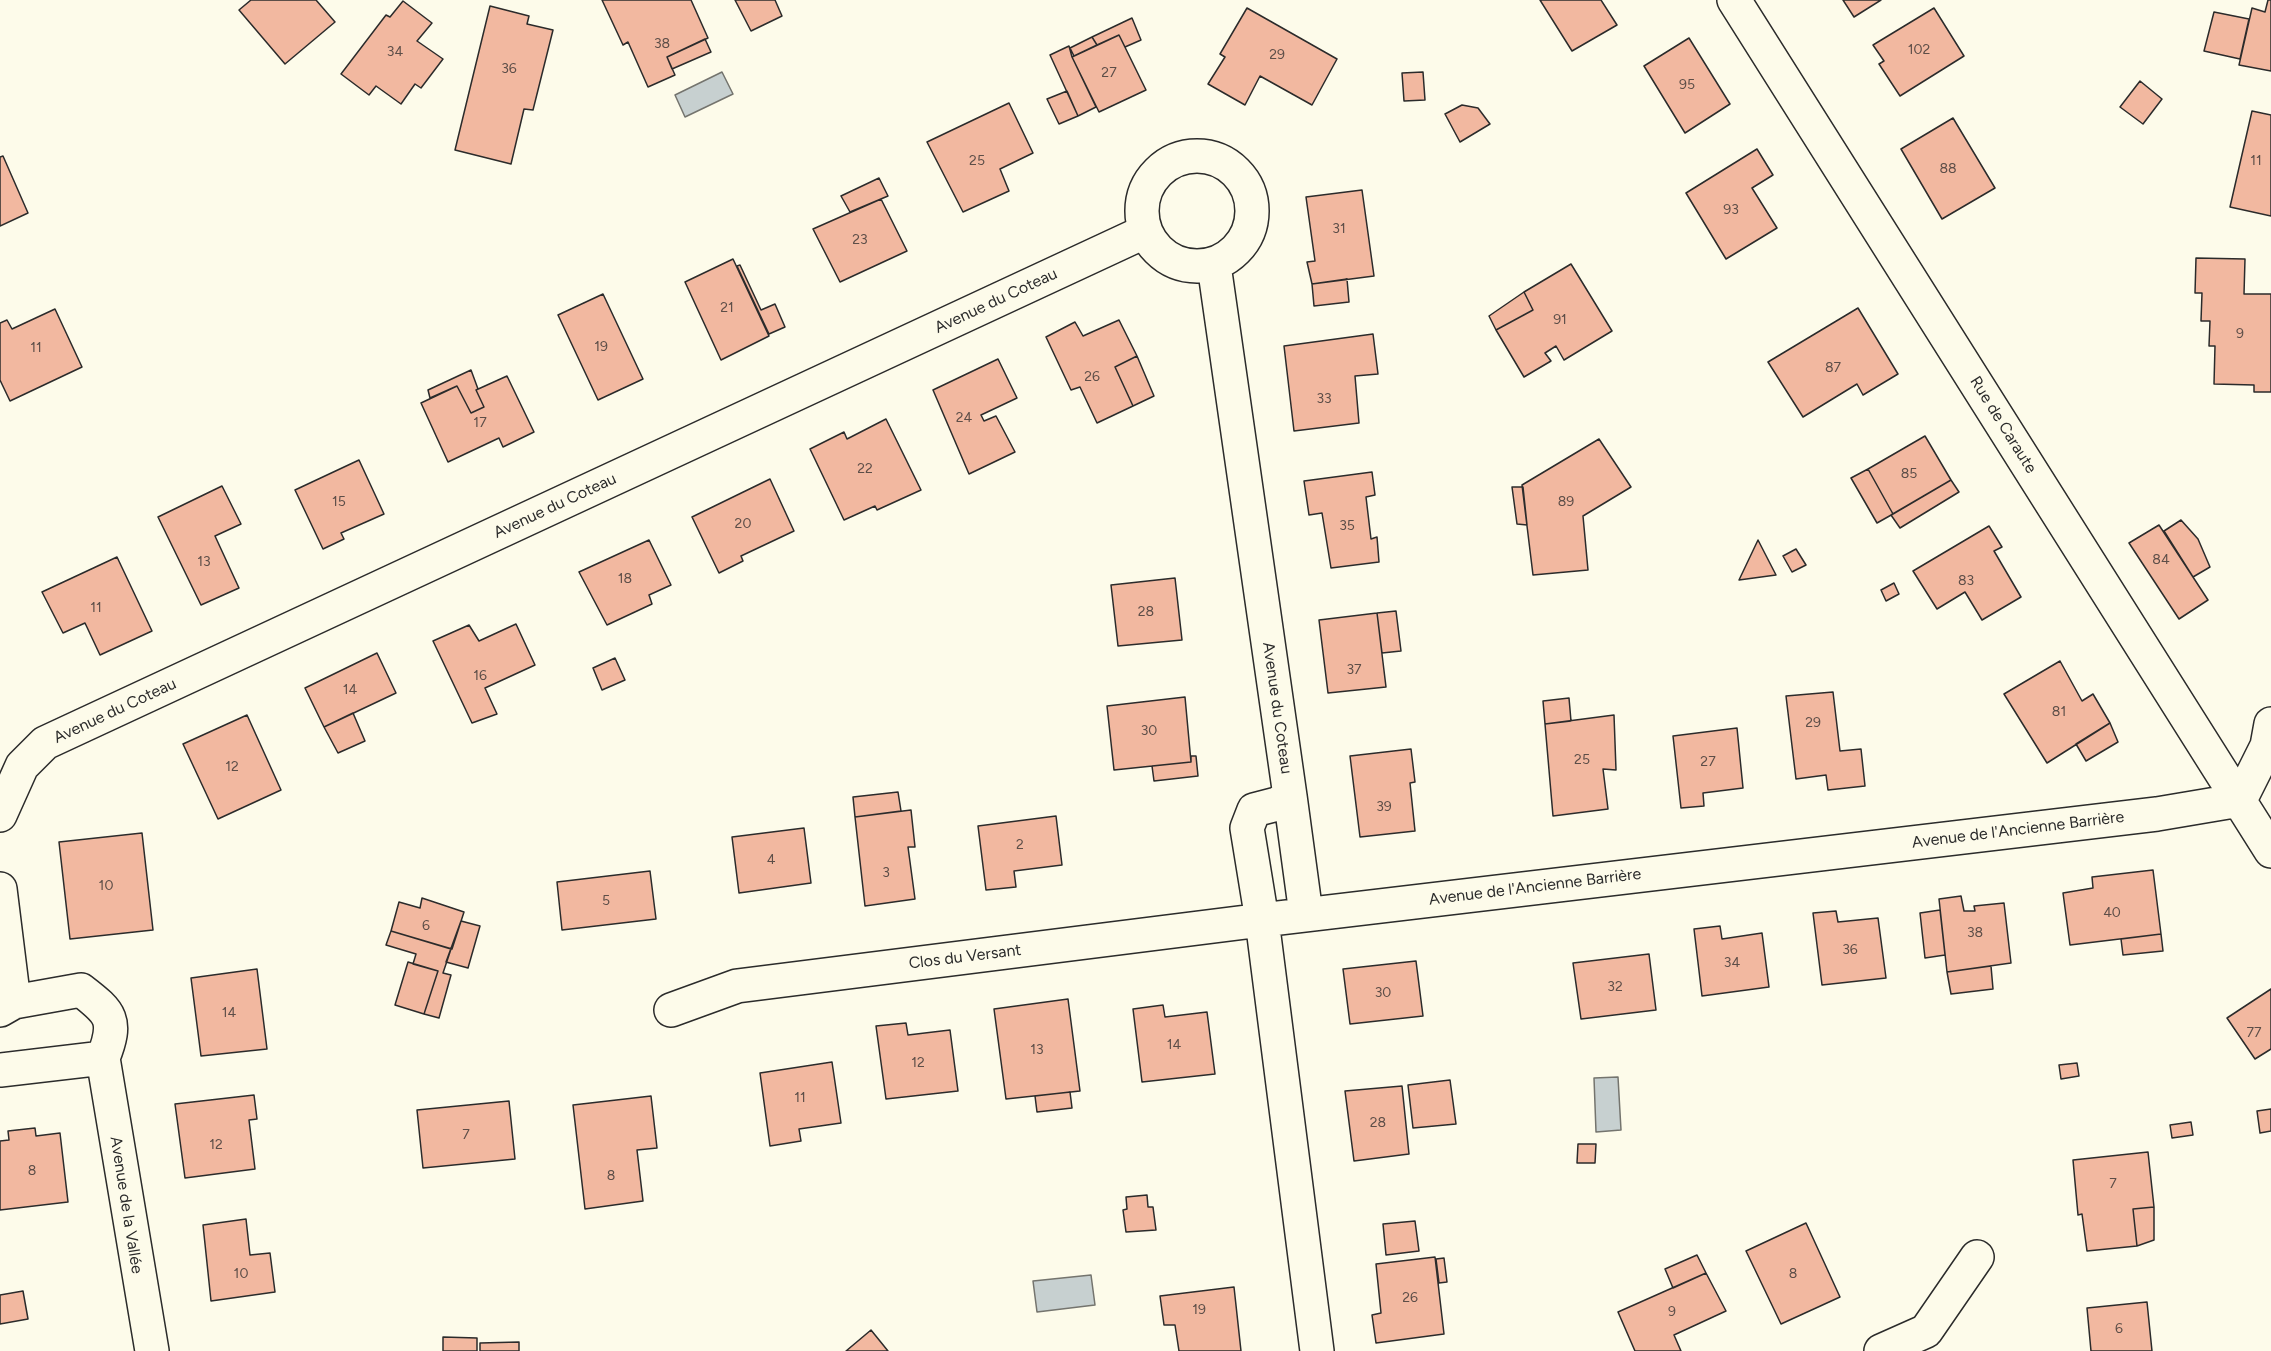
<!DOCTYPE html>
<meta charset="utf-8">
<style>
body{margin:0}
canvas{display:block;background:#fdfbea}
</style>
<canvas width="2271" height="1351"></canvas>
<script>
const ctx = document.querySelector('canvas').getContext('2d');
ctx.lineJoin = 'round';
function fillPath(path, color) { ctx.fillStyle = color; ctx.fill(path, 'evenodd'); }
function trace(path, color, width, dash) { ctx.strokeStyle = color; ctx.lineWidth = width; ctx.lineCap = dash ? 'butt' : 'round'; ctx.setLineDash(dash || []); ctx.stroke(path); }
function drawText(font, color, halo, rows, align = 'center') {
  ctx.font = font + ' Figtree,sans-serif'; ctx.lineWidth = 4.5; ctx.setLineDash([]); ctx.textBaseline = 'middle'; ctx.strokeStyle = halo; ctx.fillStyle = color; for (const [text, x, y, turn = 0] of rows) {
    ctx.save(); ctx.translate(x, y); ctx.rotate((+turn || 0) * Math.PI / 180); ctx.textAlign = isNaN(turn) ? turn : align; if (halo) ctx.strokeText(text, 0, 0); ctx.fillText(text, 0, 0); ctx.restore();
  }
}
const water = new Path2D(`
 M 722,72 L 733,94 L 685,117 L 675,95 Z
 M 1618,1077 L 1621,1130 L 1596,1132 L 1594,1078 Z
 M 1091,1275 L 1095,1305 L 1037,1312 L 1033,1281 Z`);
const building = new Path2D(`
 M 251,0 L 316,0 L 335,22 L 285,64 L 239,10 Z
 M 602,0 L 691,0 L 708,38 L 667,57 L 675,75 L 648,87 L 628,42 L 623,45 Z
 M 735,0 L 775,0 L 782,16 L 751,31 Z
 M 1540,0 L 1601,0 L 1617,25 L 1572,51 Z
 M 1843,0 L 1881,0 L 1854,17 Z
 M 2268,0 L 2271,0 L 2271,71 L 2239,65 L 2252,8 L 2265,12 Z
 M 403,1 L 432,23 L 417,41 L 443,59 L 421,88 L 415,84 L 401,104 L 376,86 L 369,95 L 341,74 L 386,15 L 390,17 Z
 M 490,6 L 529,16 L 527,24 L 553,30 L 533,110 L 524,109 L 511,164 L 455,150 Z
 M 1247,8 L 1337,59 L 1312,105 L 1260,76 L 1245,105 L 1208,84 L 1225,57 L 1220,54 Z
 M 1934,8 L 1964,56 L 1900,96 L 1879,64 L 1884,61 L 1873,45 Z
 M 2214,12 L 2249,19 L 2240,59 L 2204,51 Z
 M 1132,18 L 1141,40 L 1125,47 L 1119,35 L 1097,45 L 1092,37 Z
 M 1119,35 L 1146,90 L 1099,112 L 1072,57 Z
 M 1092,37 L 1097,45 L 1074,56 L 1070,48 Z
 M 1689,38 L 1730,104 L 1685,133 L 1644,66 Z
 M 705,39 L 711,52 L 672,69 L 667,57 Z
 M 1069,46 L 1072,57 L 1096,107 L 1078,116 L 1050,55 Z
 M 1423,72 L 1425,100 L 1404,101 L 1402,73 Z
 M 2140,81 L 2162,99 L 2143,124 L 2120,107 Z
 M 1067,91 L 1078,116 L 1059,124 L 1047,99 Z
 M 1009,103 L 1033,153 L 1000,169 L 1009,191 L 963,212 L 927,142 Z
 M 1462,105 L 1478,108 L 1490,124 L 1460,142 L 1445,114 Z
 M 2252,111 L 2271,115 L 2271,216 L 2230,207 Z
 M 1953,118 L 1995,188 L 1942,219 L 1901,149 Z
 M 1757,149 L 1773,175 L 1752,188 L 1777,228 L 1726,259 L 1686,193 Z
 M 3,156 L 28,213 L 0,226 L 0,157 Z
 M 879,178 L 888,196 L 850,212 L 841,196 Z
 M 1362,190 L 1374,276 L 1312,284 L 1307,262 L 1315,261 L 1306,197 Z
 M 881,199 L 907,251 L 840,282 L 813,229 Z
 M 2196,258 L 2245,259 L 2244,294 L 2271,294 L 2271,392 L 2254,392 L 2254,385 L 2214,384 L 2215,346 L 2209,346 L 2210,321 L 2201,321 L 2202,293 L 2195,293 Z
 M 733,259 L 769,336 L 721,360 L 685,282 Z
 M 1571,264 L 1612,331 L 1564,360 L 1556,346 L 1545,353 L 1551,361 L 1524,377 L 1496,330 L 1533,310 L 1524,292 Z
 M 740,265 L 761,310 L 775,304 L 785,327 L 769,334 L 737,266 Z
 M 1347,279 L 1349,302 L 1314,306 L 1312,284 Z
 M 1524,292 L 1533,310 L 1496,330 L 1489,316 Z
 M 603,294 L 643,379 L 598,400 L 558,315 Z
 M 1858,308 L 1898,374 L 1863,395 L 1857,384 L 1803,417 L 1768,362 Z
 M 55,309 L 82,367 L 10,401 L 0,380 L 0,323 L 7,320 L 12,329 Z
 M 1119,320 L 1137,356 L 1115,367 L 1133,406 L 1097,423 L 1080,387 L 1071,390 L 1046,337 L 1075,322 L 1083,336 Z
 M 1373,334 L 1378,374 L 1355,376 L 1359,423 L 1294,431 L 1284,346 Z
 M 1137,356 L 1154,396 L 1133,406 L 1115,367 Z
 M 998,359 L 1017,398 L 981,415 L 984,421 L 996,416 L 1015,452 L 969,474 L 933,390 Z
 M 471,370 L 478,389 L 476,390 L 484,407 L 471,413 L 457,386 L 430,398 L 428,390 Z
 M 507,376 L 534,432 L 503,447 L 499,438 L 448,462 L 421,403 L 457,386 L 471,413 L 484,407 L 476,390 Z
 M 886,419 L 921,490 L 877,510 L 875,506 L 844,520 L 810,449 L 844,432 L 847,439 Z
 M 1925,436 L 1951,480 L 1893,514 L 1868,469 Z
 M 1599,439 L 1631,487 L 1583,516 L 1588,570 L 1533,575 L 1522,485 Z
 M 359,460 L 384,514 L 341,533 L 344,539 L 323,549 L 295,490 Z
 M 1868,469 L 1893,514 L 1877,523 L 1851,478 Z
 M 1372,472 L 1375,495 L 1366,497 L 1371,539 L 1377,537 L 1379,562 L 1331,568 L 1322,513 L 1309,515 L 1304,481 Z
 M 770,479 L 794,531 L 741,556 L 743,561 L 719,573 L 692,517 Z
 M 1951,480 L 1959,492 L 1900,528 L 1891,515 Z
 M 222,486 L 241,524 L 215,536 L 239,588 L 201,605 L 158,517 Z
 M 1512,487 L 1523,487 L 1527,525 L 1517,524 Z
 M 2181,520 L 2198,539 L 2210,567 L 2193,577 L 2164,531 Z
 M 2159,525 L 2208,600 L 2179,619 L 2129,543 Z
 M 1989,526 L 2002,547 L 1994,551 L 2021,597 L 1982,620 L 1965,592 L 1937,609 L 1913,571 Z
 M 649,540 L 671,585 L 649,595 L 652,604 L 607,625 L 579,572 Z
 M 1758,540 L 1776,575 L 1739,580 Z
 M 1796,549 L 1806,565 L 1792,572 L 1783,556 Z
 M 117,557 L 152,631 L 100,655 L 85,623 L 63,633 L 42,592 Z
 M 1175,578 L 1182,640 L 1118,646 L 1111,585 Z
 M 1894,583 L 1899,594 L 1886,601 L 1881,590 Z
 M 1396,611 L 1401,651 L 1382,653 L 1377,613 Z
 M 1377,613 L 1386,687 L 1328,693 L 1319,620 Z
 M 516,624 L 535,665 L 485,688 L 497,714 L 472,723 L 433,641 L 469,625 L 479,641 Z
 M 377,653 L 396,693 L 324,727 L 305,688 Z
 M 615,658 L 625,680 L 602,690 L 593,668 Z
 M 2060,661 L 2082,701 L 2093,694 L 2110,723 L 2047,763 L 2004,694 Z
 M 1833,692 L 1840,751 L 1861,749 L 1865,786 L 1828,790 L 1826,775 L 1796,779 L 1786,696 Z
 M 1185,697 L 1191,762 L 1114,770 L 1107,706 Z
 M 1569,698 L 1571,721 L 1545,724 L 1543,701 Z
 M 353,713 L 365,741 L 338,753 L 324,727 Z
 M 247,715 L 281,790 L 218,819 L 183,744 Z
 M 1614,715 L 1616,770 L 1603,769 L 1608,809 L 1553,816 L 1545,724 Z
 M 2110,723 L 2118,742 L 2086,761 L 2076,744 Z
 M 1737,728 L 1743,788 L 1703,793 L 1704,806 L 1681,808 L 1673,736 Z
 M 1411,749 L 1415,782 L 1410,783 L 1415,831 L 1360,837 L 1350,756 Z
 M 1191,756 L 1196,756 L 1198,776 L 1154,781 L 1152,766 L 1191,762 Z
 M 898,792 L 901,811 L 855,817 L 853,797 Z
 M 911,810 L 915,847 L 908,847 L 915,899 L 865,906 L 855,817 Z
 M 1056,816 L 1062,865 L 1014,871 L 1016,887 L 986,890 L 978,826 Z
 M 804,828 L 811,883 L 739,893 L 732,837 Z
 M 142,833 L 153,930 L 70,939 L 59,842 Z
 M 2153,870 L 2161,934 L 2070,945 L 2063,893 L 2093,888 L 2092,877 Z
 M 650,871 L 656,919 L 562,930 L 557,882 Z
 M 1961,896 L 1964,911 L 1975,911 L 1974,906 L 2004,903 L 2011,963 L 1947,972 L 1939,899 Z
 M 422,898 L 464,912 L 452,949 L 391,931 L 399,902 L 420,908 Z
 M 1940,910 L 1945,955 L 1925,958 L 1920,913 Z
 M 1836,911 L 1838,922 L 1878,918 L 1886,978 L 1822,985 L 1813,913 Z
 M 461,921 L 480,926 L 468,968 L 446,962 Z
 M 1720,926 L 1722,939 L 1762,933 L 1769,987 L 1702,996 L 1694,929 Z
 M 391,931 L 451,949 L 443,973 L 451,975 L 439,1018 L 424,1014 L 438,971 L 413,964 L 416,954 L 386,945 Z
 M 2161,934 L 2163,951 L 2123,955 L 2121,939 Z
 M 1649,954 L 1656,1010 L 1581,1019 L 1573,963 Z
 M 1416,961 L 1423,1016 L 1350,1024 L 1343,969 Z
 M 408,962 L 438,971 L 424,1014 L 395,1005 Z
 M 1991,966 L 1993,989 L 1951,994 L 1947,972 Z
 M 257,969 L 267,1049 L 201,1056 L 191,978 Z
 M 2271,989 L 2271,1049 L 2255,1059 L 2227,1018 Z
 M 1068,999 L 1080,1091 L 1006,1099 L 994,1009 Z
 M 1163,1005 L 1165,1017 L 1207,1012 L 1215,1074 L 1142,1082 L 1133,1009 Z
 M 906,1023 L 908,1035 L 950,1030 L 958,1091 L 886,1099 L 876,1026 Z
 M 832,1062 L 841,1123 L 799,1129 L 801,1141 L 770,1146 L 760,1073 Z
 M 2077,1063 L 2079,1076 L 2061,1079 L 2059,1065 Z
 M 1450,1080 L 1456,1124 L 1413,1128 L 1408,1085 Z
 M 1402,1086 L 1409,1154 L 1354,1161 L 1345,1091 Z
 M 1070,1092 L 1072,1108 L 1037,1112 L 1035,1096 Z
 M 254,1095 L 257,1119 L 249,1120 L 255,1169 L 185,1178 L 175,1104 Z
 M 651,1096 L 657,1148 L 637,1150 L 643,1201 L 585,1209 L 573,1105 Z
 M 509,1101 L 515,1159 L 423,1168 L 417,1110 Z
 M 2271,1109 L 2271,1131 L 2260,1133 L 2257,1111 Z
 M 2191,1122 L 2193,1135 L 2172,1138 L 2170,1125 Z
 M 35,1128 L 36,1136 L 60,1133 L 68,1202 L 0,1210 L 0,1141 L 9,1140 L 8,1131 Z
 M 1578,1144 L 1596,1144 L 1595,1163 L 1577,1163 Z
 M 2148,1152 L 2154,1207 L 2133,1209 L 2137,1246 L 2087,1251 L 2082,1214 L 2078,1215 L 2073,1160 Z
 M 1147,1195 L 1148,1207 L 1153,1207 L 1156,1230 L 1126,1232 L 1123,1210 L 1127,1209 L 1126,1197 Z
 M 2154,1207 L 2154,1240 L 2137,1246 L 2133,1209 Z
 M 246,1219 L 250,1255 L 270,1253 L 275,1292 L 211,1301 L 203,1225 Z
 M 1415,1221 L 1419,1251 L 1386,1255 L 1383,1224 Z
 M 1806,1223 L 1840,1297 L 1781,1324 L 1746,1251 Z
 M 1697,1255 L 1706,1273 L 1673,1288 L 1665,1269 Z
 M 1435,1257 L 1444,1334 L 1376,1343 L 1372,1315 L 1381,1313 L 1376,1264 Z
 M 1444,1258 L 1447,1282 L 1439,1283 L 1436,1259 Z
 M 1706,1273 L 1726,1311 L 1674,1335 L 1681,1351 L 1635,1351 L 1618,1312 Z
 M 1234,1287 L 1241,1351 L 1179,1351 L 1175,1325 L 1164,1325 L 1160,1296 Z
 M 23,1291 L 28,1319 L 0,1324 L 0,1295 Z
 M 2147,1302 L 2152,1351 L 2091,1351 L 2087,1308 Z
 M 871,1330 L 888,1351 L 846,1351 Z
 M 443,1337 L 477,1338 L 477,1351 L 443,1351 Z
 M 519,1342 L 519,1351 L 480,1351 L 480,1343 Z`);
const minor = new Path2D(`
 M 1734,0 L 2271,851
 M1142 211a55 55 0 1 1 110 0a55 55 0 1 1-110 0Z
 M 1214,265 L 1290,796
 M 0,815 L 22,766 L 45,743 L 1144,232
 M 0,889 L 14,1002
 M 0,1010 L 14,1002 L 81,990 C 111,1013 118,1020 103,1058 L 0,1070
 M 671,1010 L 737,986 L 1262,920 L 1247,828 L 1254,810 L 1277,804 L 1290,796 L 1306,914
 M 103,1058 L 152,1351
 M 1317,1351 L 1262,920 L 2157,814 L 2240,800 L 2267,746 L 2271,724
 M 1881,1351 L 1926,1331 L 1977,1257`);
const numberNames = [
 ["38",662,44],
 ["102",1919,50],
 ["34",395,52],
 ["29",1277,55],
 ["36",509,69],
 ["27",1109,73],
 ["95",1687,85],
 ["25",977,161],
 ["11",2256,161],
 ["88",1948,169],
 ["93",1731,210],
 ["31",1339,229],
 ["23",860,240],
 ["21",727,308],
 ["91",1560,320],
 ["9",2240,334],
 ["19",601,347],
 ["11",36,348],
 ["87",1833,368],
 ["26",1092,377],
 ["33",1324,399],
 ["24",964,418],
 ["17",480,423],
 ["22",865,469],
 ["85",1909,474],
 ["15",339,502],
 ["89",1566,502],
 ["20",743,524],
 ["35",1347,526],
 ["84",2161,560],
 ["13",204,562],
 ["18",625,579],
 ["83",1966,581],
 ["11",96,608],
 ["28",1146,612],
 ["37",1354,670],
 ["16",480,676],
 ["14",350,690],
 ["81",2059,712],
 ["29",1813,723],
 ["30",1149,731],
 ["25",1582,760],
 ["27",1708,762],
 ["12",232,767],
 ["39",1384,807],
 ["2",1020,845],
 ["4",771,860],
 ["3",886,873],
 ["10",106,886],
 ["5",606,901],
 ["40",2112,913],
 ["6",426,926],
 ["38",1975,933],
 ["36",1850,950],
 ["34",1732,963],
 ["32",1615,987],
 ["30",1383,993],
 ["14",229,1013],
 ["77",2254,1033],
 ["14",1174,1045],
 ["13",1037,1050],
 ["12",918,1063],
 ["11",800,1098],
 ["28",1378,1123],
 ["7",466,1135],
 ["12",216,1145],
 ["8",32,1171],
 ["8",611,1176],
 ["7",2113,1184],
 ["10",241,1274],
 ["8",1793,1274],
 ["26",1410,1298],
 ["19",1199,1310],
 ["9",1672,1312],
 ["6",2119,1329]
];
const streetNames = [
 ["Avenue du Coteau",996,301,-25],
 ["Rue de Caraute",2003,425,58],
 ["Avenue du Coteau",555,506,-25],
 ["Avenue du Coteau",1277,708,82],
 ["Avenue du Coteau",115,711,-25],
 ["Avenue de l'Ancienne Barrière",2018,830,-7],
 ["Avenue de l'Ancienne Barrière",1535,887,-7],
 ["Clos du Versant",965,957,-7],
 ["Avenue de la Vallée",126,1205,81]
];
fillPath(water, '#c7d0d0');
trace(water, '#74746e', 1.5);
fillPath(building, '#f2b8a0');
trace(building, '#2b2b2b', 1.5);
trace(minor, '#2b2b2b', 36);
trace(minor, '#fdfbea', 33);
drawText('14px', '#5d4e48', null, numberNames);
drawText('16px', '#2b2b2b', '#fdfbea', streetNames);
</script>
